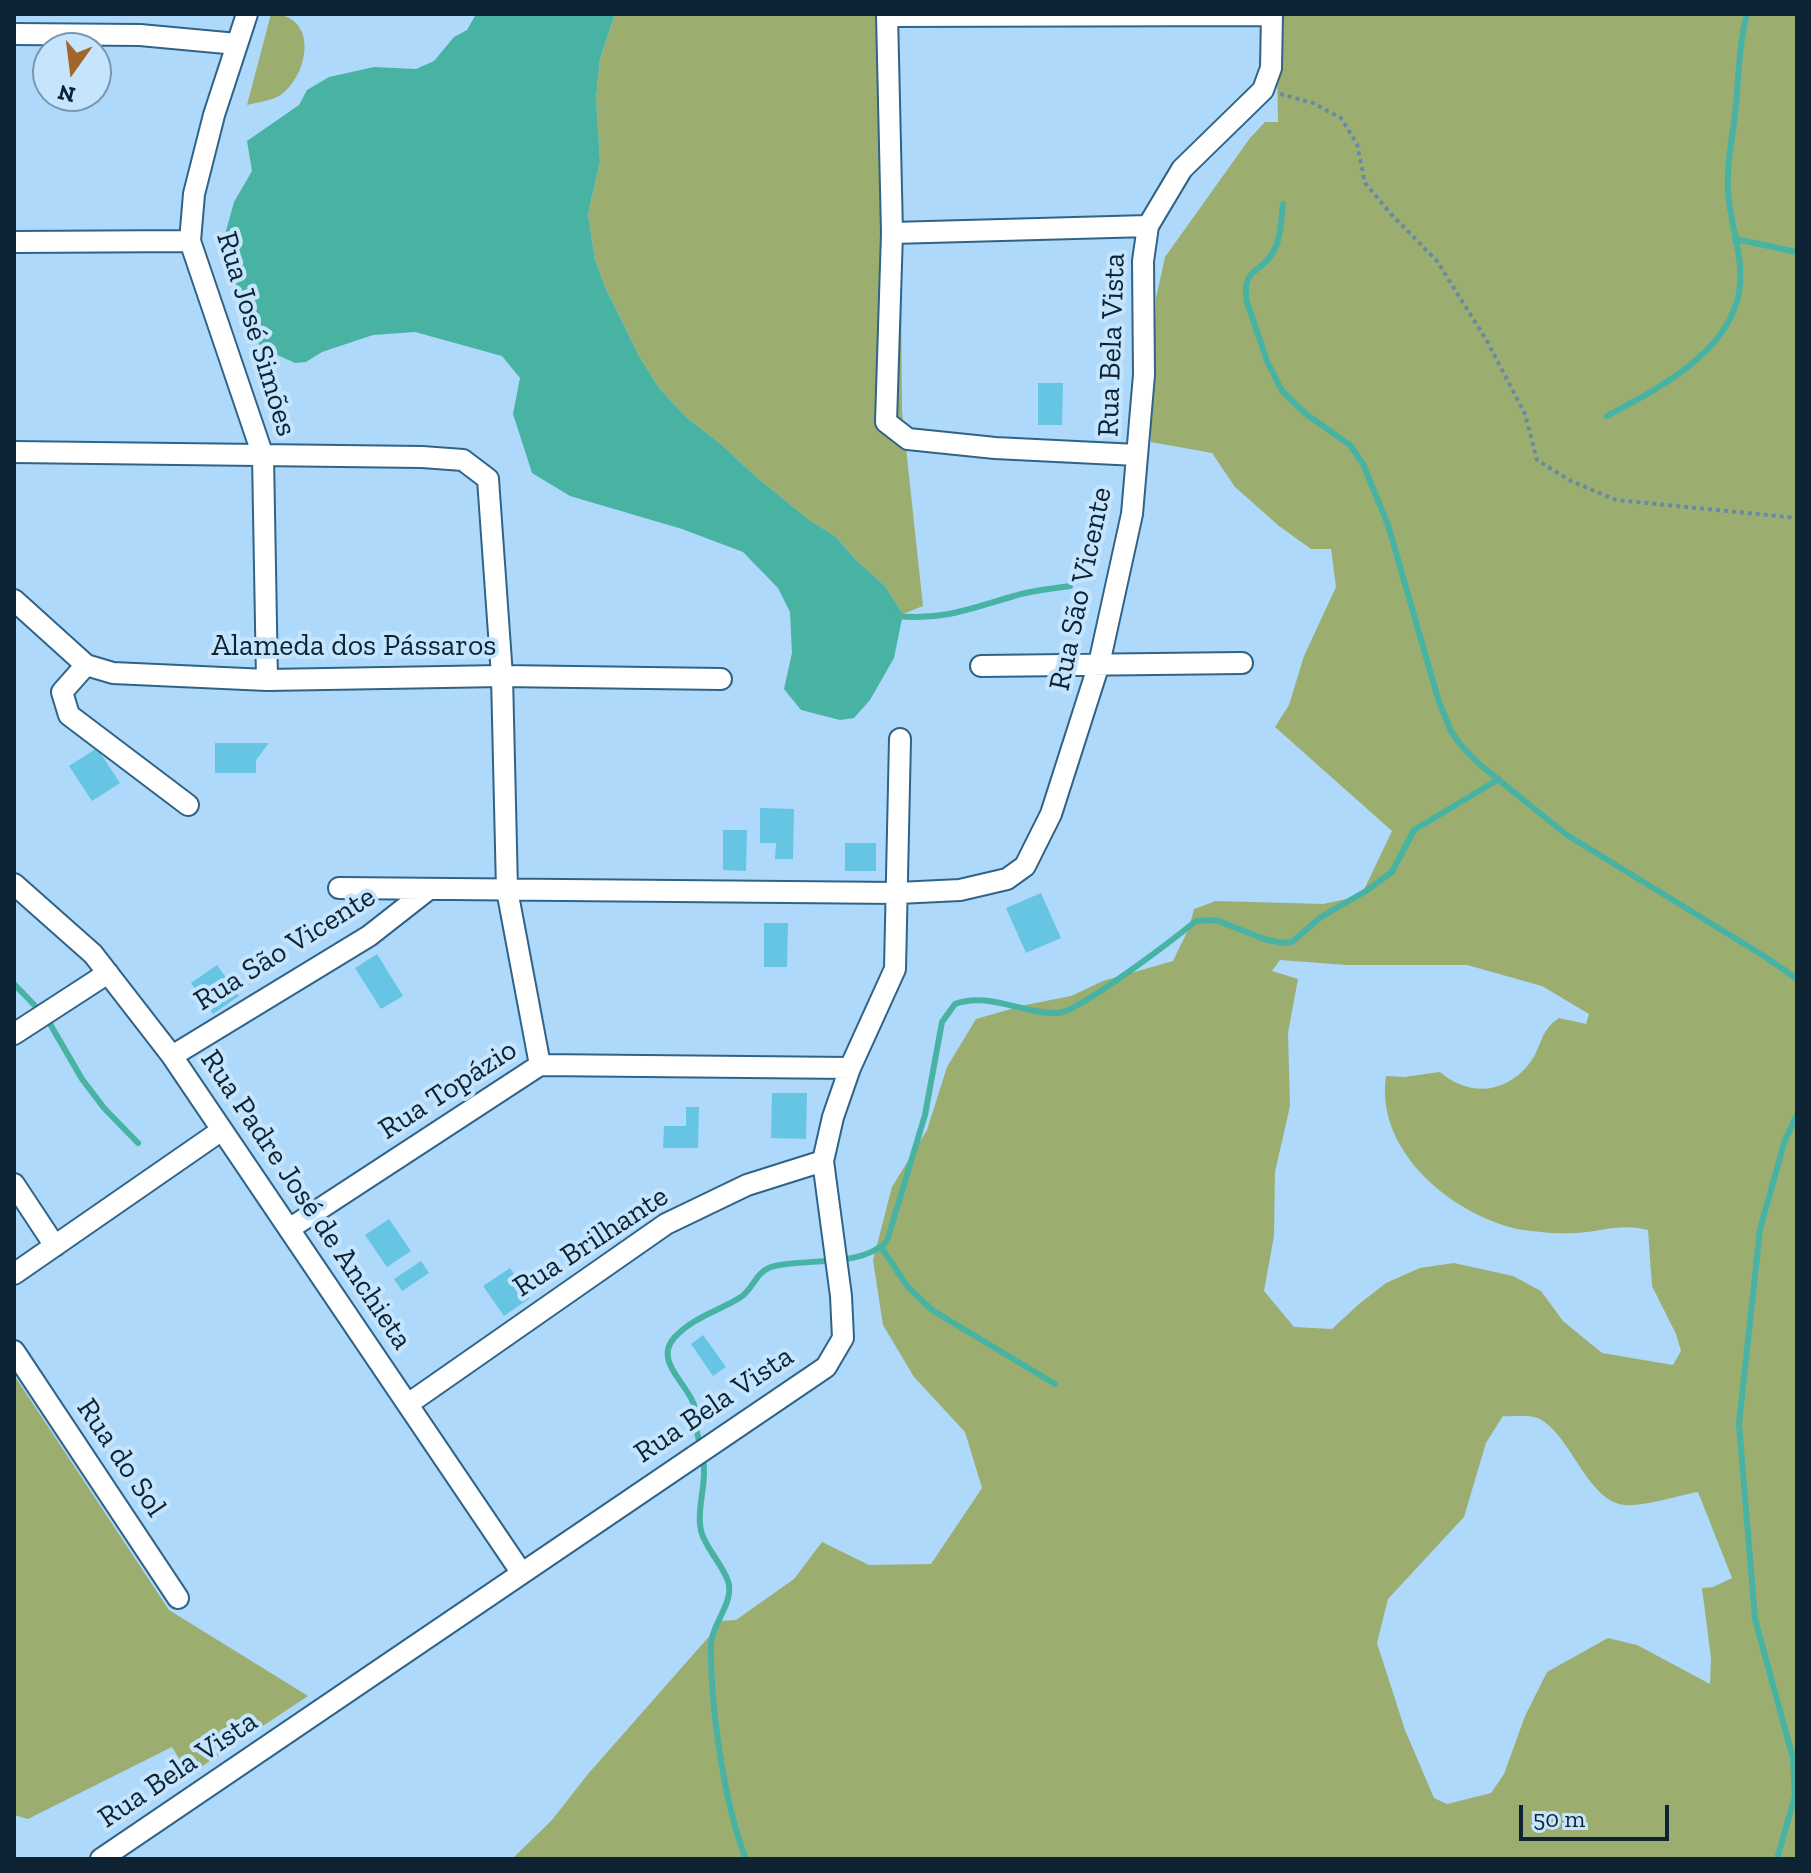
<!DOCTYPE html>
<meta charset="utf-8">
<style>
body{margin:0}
#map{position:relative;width:1811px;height:1873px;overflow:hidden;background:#aed9fb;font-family:"Zilla Slab",serif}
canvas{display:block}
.frame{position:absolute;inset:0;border:16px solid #0d2333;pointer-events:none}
.north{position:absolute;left:32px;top:32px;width:80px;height:80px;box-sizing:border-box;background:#c5e5fe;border:2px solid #7b97ad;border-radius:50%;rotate:194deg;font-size:22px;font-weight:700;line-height:32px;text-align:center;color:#0d2333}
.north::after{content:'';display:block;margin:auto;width:28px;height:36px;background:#a3662a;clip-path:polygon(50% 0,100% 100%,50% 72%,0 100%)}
.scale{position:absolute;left:1519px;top:1805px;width:150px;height:36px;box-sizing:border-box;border:4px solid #0d2333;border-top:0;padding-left:10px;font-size:24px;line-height:28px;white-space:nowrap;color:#0d2333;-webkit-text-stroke:6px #c5e5fe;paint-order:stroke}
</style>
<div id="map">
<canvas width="1811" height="1873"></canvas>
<div class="frame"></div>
<div class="north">N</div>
<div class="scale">50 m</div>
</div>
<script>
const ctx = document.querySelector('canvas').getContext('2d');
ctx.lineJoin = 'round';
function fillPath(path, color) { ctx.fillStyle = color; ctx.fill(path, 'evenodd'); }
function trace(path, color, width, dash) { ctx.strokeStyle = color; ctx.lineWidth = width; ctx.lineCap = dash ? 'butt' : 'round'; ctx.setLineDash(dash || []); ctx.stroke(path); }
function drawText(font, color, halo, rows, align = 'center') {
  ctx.font = font + ' "Zilla Slab",serif'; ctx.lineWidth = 8; ctx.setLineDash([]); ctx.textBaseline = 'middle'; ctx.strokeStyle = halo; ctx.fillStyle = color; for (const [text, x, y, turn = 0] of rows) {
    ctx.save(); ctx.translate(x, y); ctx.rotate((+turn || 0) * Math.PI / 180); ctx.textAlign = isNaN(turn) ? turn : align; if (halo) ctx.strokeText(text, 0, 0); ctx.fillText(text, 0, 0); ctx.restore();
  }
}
const green = new Path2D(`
 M 271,14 C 317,14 311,71 282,94 C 273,101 258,102 247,105 Z
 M 615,14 L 891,14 L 900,162 L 902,411 L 923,606 L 903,614 L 885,586 L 857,561 L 836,537 L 808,519 L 754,475 L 722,445 L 687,418 L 659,388 L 639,356 L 606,289 L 595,260 L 588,214 L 600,161 L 596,98 L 600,59 Z
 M 1276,14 L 1797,14 L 1797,1859 L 512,1859 L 552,1820 L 588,1774 L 713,1632 L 720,1621 L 736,1620 L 794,1579 L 822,1542 L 869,1565 L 931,1564 L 982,1488 L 965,1432 L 914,1377 L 883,1325 L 873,1260 L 892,1187 L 927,1130 L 947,1067 L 976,1019 L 1025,1005 L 1071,996 L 1103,981 L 1173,961 L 1189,928 L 1194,909 L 1216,901 L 1323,904 L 1361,896 L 1392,831 L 1275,727 L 1289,705 L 1304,656 L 1336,587 L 1331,549 L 1311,549 L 1279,526 L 1235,487 L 1212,453 L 1151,442 L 1148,398 L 1153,378 L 1156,298 L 1165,257 L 1250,138 L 1265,122 L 1278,122 ZM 1280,960 L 1346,965 L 1467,965 L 1542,986 L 1589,1014 L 1586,1024 L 1559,1018 C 1538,1032 1543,1047 1529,1064 C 1504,1095 1468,1096 1440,1072 L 1404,1077 L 1386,1076 C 1375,1149 1448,1211 1513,1228 C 1531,1232 1557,1234 1575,1233 C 1604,1232 1617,1223 1648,1230 L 1652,1286 L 1676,1334 L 1681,1351 L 1673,1365 L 1602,1353 L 1563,1321 L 1541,1291 L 1513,1276 L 1454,1263 L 1420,1268 L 1386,1283 L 1359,1304 L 1332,1329 L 1294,1327 L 1264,1291 L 1274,1236 L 1275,1172 L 1290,1106 L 1288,1033 L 1298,979 L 1272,971 ZM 1503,1416 C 1514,1417 1530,1414 1540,1419 C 1572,1437 1588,1502 1625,1505 C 1642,1507 1680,1495 1698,1492 L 1732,1578 L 1713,1587 L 1702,1588 L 1711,1658 L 1710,1684 L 1637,1645 L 1608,1638 L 1547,1672 L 1525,1716 L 1504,1774 L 1491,1793 L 1447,1804 L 1434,1798 L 1405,1730 L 1377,1643 L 1388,1599 L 1464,1517 L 1486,1443 Z
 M 14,1375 L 169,1610 L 308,1696 L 189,1775 L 172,1747 L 28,1819 L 14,1815 Z`);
const water = new Path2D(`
 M 476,14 L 615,14 L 600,59 L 596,98 L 600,161 L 588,214 L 595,260 L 606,289 L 639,356 L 659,388 L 687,418 L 722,445 L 754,475 L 808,519 L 836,537 L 857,561 L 885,586 L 903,614 L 894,658 L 870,700 L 854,718 L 840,720 L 801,710 L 784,689 L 792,653 L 790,612 L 778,588 L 743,552 L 682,529 L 570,496 L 532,473 L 513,414 L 520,378 L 502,356 L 415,332 L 373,335 L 322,352 L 306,362 L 295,363 L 262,348 L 250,331 L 232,278 L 224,238 L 234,202 L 252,171 L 247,141 L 299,105 L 307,90 L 329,77 L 374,67 L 416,69 L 434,61 L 454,37 L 467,30 Z`);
const stream = new Path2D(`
 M 1283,204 C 1281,219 1281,241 1272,254 C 1260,274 1241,268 1247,302 L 1267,361 L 1282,391 L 1306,414 L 1350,445 L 1363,464 L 1388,525 L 1439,702 L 1451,731 L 1460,744 L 1479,764 L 1567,835 L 1764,956 L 1797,979
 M 1735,239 L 1797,252
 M 1607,416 C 1657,389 1734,351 1740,285 C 1743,253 1729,221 1728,189 C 1726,160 1734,133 1736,104 C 1739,73 1739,44 1747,14
 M 897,616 C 942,621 972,608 1014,596 C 1032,590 1051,589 1070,586
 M 14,984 L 46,1017 L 82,1079 L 104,1108 L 138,1143
 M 881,1247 L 908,1287 L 932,1310 L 1055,1384
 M 746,1859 C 724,1804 710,1704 711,1644 C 712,1623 735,1602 728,1581 C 722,1564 708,1551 702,1534 C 696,1516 704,1492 704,1473 C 705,1457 698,1442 696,1426 C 695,1420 696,1414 695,1408 C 690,1385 653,1362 674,1338 C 693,1317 719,1311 741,1297 C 753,1289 756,1272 771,1267 C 804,1257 860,1269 887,1241 L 925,1115 L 942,1022 L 955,1004 C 988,991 1025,1015 1058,1013 C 1079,1012 1175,938 1196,921 L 1216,920 L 1264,939 L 1282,943 L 1292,942 L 1321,917 L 1366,891 L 1392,872 L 1414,830 L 1499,779
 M 1777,1859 L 1795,1796 L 1793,1758 L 1755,1619 L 1739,1424 L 1760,1229 L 1785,1140 L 1797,1115`);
const building = new Path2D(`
 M 1038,383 L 1063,383 L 1062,425 L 1038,425 Z
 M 215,743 L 269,743 L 256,760 L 256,773 L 215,773 Z
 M 97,748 L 120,783 L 92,801 L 69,766 Z
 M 760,808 L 794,809 L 793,859 L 775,859 L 776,843 L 760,843 Z
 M 723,830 L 747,830 L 746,871 L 723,870 Z
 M 845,843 L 876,843 L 876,871 L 845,871 Z
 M 1041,893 L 1061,938 L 1026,953 L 1006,908 Z
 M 764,923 L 788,923 L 787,967 L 764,967 Z
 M 377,954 L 403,996 L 381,1009 L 355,968 Z
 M 217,965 L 239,996 L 213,1014 L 191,983 Z
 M 772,1093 L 807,1093 L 806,1139 L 771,1138 Z
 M 686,1107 L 699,1107 L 698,1148 L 663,1148 L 664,1126 L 686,1126 Z
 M 389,1219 L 411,1251 L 387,1267 L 365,1235 Z
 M 421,1261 L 429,1273 L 402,1291 L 394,1279 Z
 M 510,1268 L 530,1298 L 504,1316 L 483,1286 Z
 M 703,1335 L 726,1367 L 713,1376 L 691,1344 Z`);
const path = new Path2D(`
 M 1280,94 L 1313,103 L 1341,118 L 1357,144 L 1365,183 L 1391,214 L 1437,261 L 1487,341 L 1525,414 L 1537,460 L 1571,481 L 1616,500 L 1797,518`);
const minor = new Path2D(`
 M 247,14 L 214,115 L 194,194 L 190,241 L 263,456 L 267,680
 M 887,14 L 892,233 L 886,422 L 908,439 L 995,448 L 1137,455
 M 887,16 L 1272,15
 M 14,34 L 140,35 L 237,44
 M 892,233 L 1148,226
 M 14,242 L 190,241
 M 14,452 L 422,457 L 463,460 L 488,479 L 502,676 L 507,890 L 540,1065
 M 14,600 L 86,665 L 113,673 L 267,680 L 502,676 L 721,679
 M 86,665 L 62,692 L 69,715 L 188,805
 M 981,666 L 1242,663
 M 14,884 L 93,954 L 172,1056 L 521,1572
 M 339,888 L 898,893 L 960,890 L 1007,879 L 1025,866 L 1051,814 L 1099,664 L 1132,514 L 1144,375 L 1143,261 L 1148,226 L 1182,169 L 1263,90 L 1271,68 L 1272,14
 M 14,1034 L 108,973
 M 172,1056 L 369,936 L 429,889
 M 14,1184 L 55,1246
 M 289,1229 L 540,1065 L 850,1068
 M 14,1274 L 222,1130
 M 14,1351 L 178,1598
 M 408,1404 L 666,1224 L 747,1185 L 823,1161
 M 101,1859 L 826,1367 L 843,1338 L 841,1296 L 823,1161 L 833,1117 L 850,1068 L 895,969 L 900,739`);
const streetNames = [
 ["Rua José Simões",256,334,73],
 ["Rua Bela Vista",1112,345,-88],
 ["Rua São Vicente",1081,589,-78],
 ["Alameda dos Pássaros",354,646],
 ["Rua São Vicente",285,949,-32],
 ["Rua Topázio",448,1090,-33],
 ["Rua Padre José de Anchieta",306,1200,56],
 ["Rua Brilhante",591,1242,-33],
 ["Rua Bela Vista",714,1405,-34],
 ["Rua do Sol",121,1458,56],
 ["Rua Bela Vista",178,1770,-34]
];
fillPath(green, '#9bae70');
fillPath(water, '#49b3a3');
trace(stream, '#49b3a3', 6);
fillPath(building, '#67c5e4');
trace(minor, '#306388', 24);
trace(path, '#688aa4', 4, [4, 4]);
trace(minor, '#fff', 20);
drawText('30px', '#0d2333', '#c5e5fe', streetNames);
</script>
